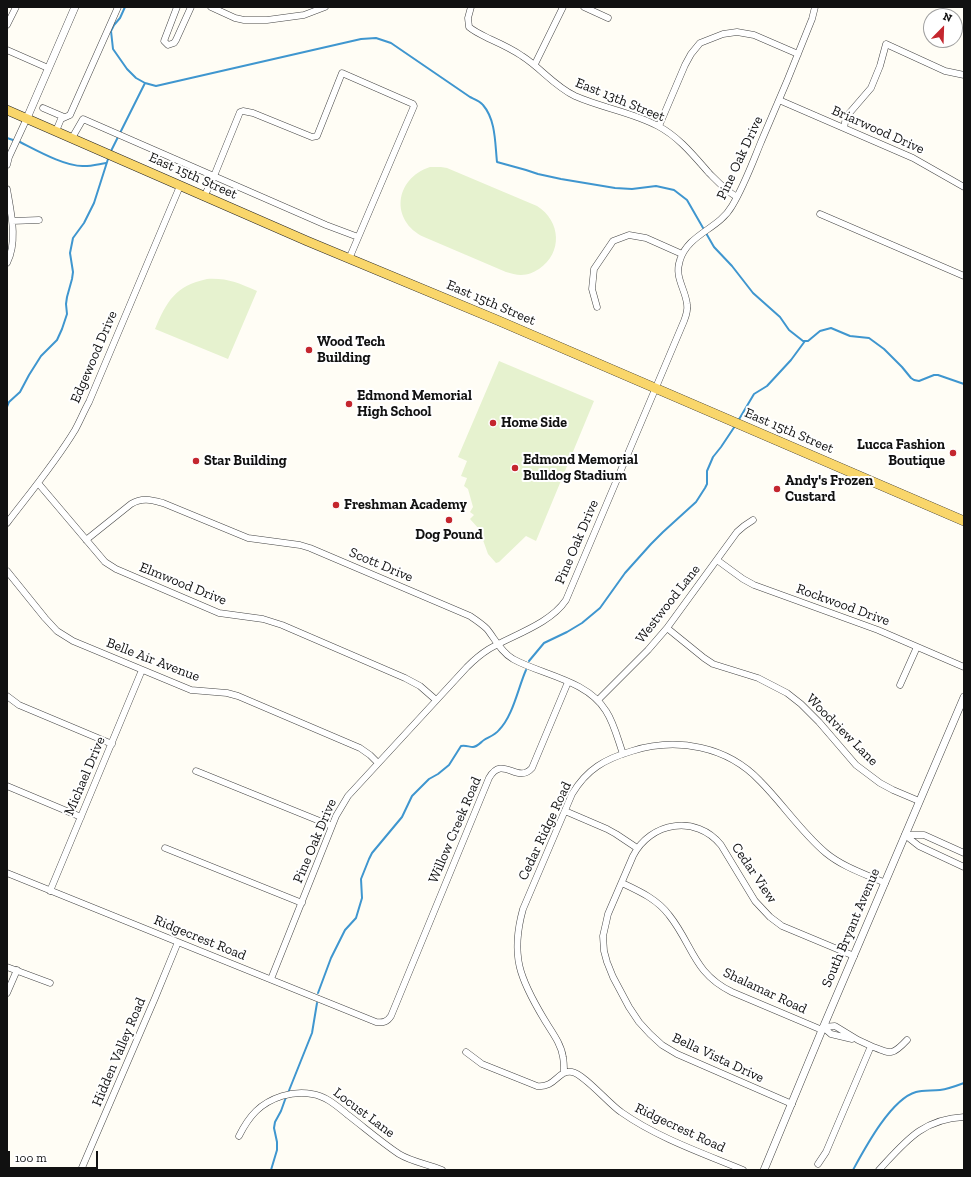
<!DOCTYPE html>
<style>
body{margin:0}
#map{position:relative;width:971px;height:1177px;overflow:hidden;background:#fffdf5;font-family:"Zilla Slab",serif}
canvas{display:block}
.frame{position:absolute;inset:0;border:8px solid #111;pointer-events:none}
.north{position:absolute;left:923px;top:8px;width:40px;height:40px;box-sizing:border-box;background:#fff;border:1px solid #a0a0a0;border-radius:50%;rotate:23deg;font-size:11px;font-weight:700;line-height:16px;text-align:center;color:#111}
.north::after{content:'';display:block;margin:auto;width:14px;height:18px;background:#c4262e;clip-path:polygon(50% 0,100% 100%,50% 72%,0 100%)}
.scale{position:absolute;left:8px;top:1151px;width:90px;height:18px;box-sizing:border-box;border:2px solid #111;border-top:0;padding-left:5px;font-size:12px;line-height:14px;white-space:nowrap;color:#111;-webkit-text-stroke:3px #fff;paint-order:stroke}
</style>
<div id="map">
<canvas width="971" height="1177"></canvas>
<div class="frame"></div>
<div class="north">N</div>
<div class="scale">100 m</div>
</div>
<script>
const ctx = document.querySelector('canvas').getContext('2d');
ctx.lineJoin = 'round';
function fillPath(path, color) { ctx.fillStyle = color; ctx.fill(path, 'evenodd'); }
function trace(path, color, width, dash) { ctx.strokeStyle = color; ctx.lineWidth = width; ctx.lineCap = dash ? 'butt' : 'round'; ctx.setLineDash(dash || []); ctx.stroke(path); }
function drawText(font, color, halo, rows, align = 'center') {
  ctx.font = font + ' "Zilla Slab",serif'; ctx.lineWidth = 4; ctx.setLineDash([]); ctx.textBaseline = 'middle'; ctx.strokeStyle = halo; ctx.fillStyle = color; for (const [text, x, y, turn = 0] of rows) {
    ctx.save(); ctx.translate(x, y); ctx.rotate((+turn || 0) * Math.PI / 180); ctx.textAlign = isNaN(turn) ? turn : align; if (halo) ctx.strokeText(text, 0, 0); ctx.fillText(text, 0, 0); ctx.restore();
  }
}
const pitch = new Path2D(`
 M 430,167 L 441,167 L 447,168 L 537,206 C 561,221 563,253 539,269 C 534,272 528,275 521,275 C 516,275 511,273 506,272 L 424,237 C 390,221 394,179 430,167 Z
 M 207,279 C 228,278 238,283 257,291 L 228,359 L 155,329 C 167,301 175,286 207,279 Z
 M 499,361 L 594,401 L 536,541 L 526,536 L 499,562 L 496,563 L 488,554 L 479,529 L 470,519 L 474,515 L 470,512 L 473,507 L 468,489 L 464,486 L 467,478 L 461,476 L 467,461 L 458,457 Z`);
const stream = new Path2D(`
 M 125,7 L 120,18 L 114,25 L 111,31 L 113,49 L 127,69 L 136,78 L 145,83 L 156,86 L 361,39 L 376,38 L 391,43 L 470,97 C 474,99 480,101 483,105 C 496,120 495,144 497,162 L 526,170 L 538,174 L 561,179 L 615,188 L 632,189 L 656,186 L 674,190 L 687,200 L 714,247 L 732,266 L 753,293 L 780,317 L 789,330 L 803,341 L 805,341
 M 7,138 L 13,140
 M 20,142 C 36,150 66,167 84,166 C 92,166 99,164 106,163
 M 111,151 L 145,83
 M 7,407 L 9,402 L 20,392 L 29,375 L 41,356 L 57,340 L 62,329 L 67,314 L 66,304 L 67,297 L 72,279 L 73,272 L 70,253 L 73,238 L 84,223 L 94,203 L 108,159
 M 738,421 L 754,394 L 767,386 L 791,360 L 805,341 L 808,341 L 820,331 L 831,328 L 850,336 L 869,338 L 884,349 L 902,367 L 911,378 L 914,380 L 919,381 L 934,375 L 938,375 L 964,384
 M 529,661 L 544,643 L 567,632 L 582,623 L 600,608 L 625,573 L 651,544 L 663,532 L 696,502 L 705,488 L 707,484 L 707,471 L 713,457 L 721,447 L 735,426
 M 318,993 L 331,958 L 345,930 L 356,918 L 362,898 L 361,879 L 369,859 L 372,853 L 402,817 L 412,796 L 429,779 L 438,774 L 449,765 L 461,746 C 466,745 469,747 473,747 C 477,747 481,742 484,740 C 489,737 495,735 499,730 C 513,716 518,688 526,670
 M 288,1093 L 312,1033 L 317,1003
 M 271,1170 L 277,1150 L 277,1142 L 274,1128 L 275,1122 L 281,1111 L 286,1097
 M 853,1170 C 865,1148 891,1099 916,1092 C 923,1090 932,1091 940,1090 C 948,1089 956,1086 964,1083`);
const minor = new Path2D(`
 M 177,7 L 164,41 L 168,45 L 174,43 L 176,40 L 191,7
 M 211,7 L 235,18 L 244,20 L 267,20 L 304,15 L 325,7
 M 471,7 L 468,18 L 469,27 C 475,32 482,35 490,39 C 501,44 512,49 522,56 C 541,68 554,86 575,96 C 602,108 632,112 658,126 C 679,137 694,156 709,173 C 718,182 726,191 737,197
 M 584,7 L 608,18
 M 7,25 L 16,7
 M 7,50 L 48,68
 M 535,64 L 563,7
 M 779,100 L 913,158 L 964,187
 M 43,108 L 64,117
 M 659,126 L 685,65 L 691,54 L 700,43 L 723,34 L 737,32 L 754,35 L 798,54
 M 844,128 L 846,117 L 871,88 L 880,66 L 886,44 L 945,71 L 964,75
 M 56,131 L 61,119 L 70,115 L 118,7
 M 72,138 L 83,119 L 326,225 L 358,237
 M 7,165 L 9,157 L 27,118
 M 7,189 C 11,213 18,241 7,263
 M 204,197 L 214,176 L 240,112 L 243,111 L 253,113 L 312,137 L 317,136 L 342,73 L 413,104 L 414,106 L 349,259
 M 820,214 L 964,276
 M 12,221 L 39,220
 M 597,307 L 592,289 L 594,269 L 613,241 L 629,235 L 646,238 L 682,254
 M 38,483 L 105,562 L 116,569 L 219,613 L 263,619 L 282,625 L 405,678 L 420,686 L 436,700
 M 7,523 C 30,493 55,463 75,430 C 80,421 84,411 89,402 L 180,186
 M 86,540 L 131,504 C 142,497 152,500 163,503 L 248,538 L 300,545 L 310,548 L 470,616 C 476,620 482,624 487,629 C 495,639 501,652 513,659 C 542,675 587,680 606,711 C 614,723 618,740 623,754
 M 717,560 L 743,579 L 754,585 L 878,630 L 964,667
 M 7,571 L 45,618 L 57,631 L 73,641 L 191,690 L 227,693 L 238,696 L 360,748 L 370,755 L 378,763
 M 667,628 L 704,658 L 713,664 L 758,678 L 787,693 L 801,704 L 819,722 L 856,765 L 880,783 L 893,790 L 919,801
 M 900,685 L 917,647
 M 7,696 L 19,705 L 112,744
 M 598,700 L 648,650 L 667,628 L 737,532 L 744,526 L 753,520
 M 196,771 L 332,826
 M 7,786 L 81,817
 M 565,811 L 607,829 L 616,834 L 637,848
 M 905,835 L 919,846 L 964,867
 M 905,835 L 924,835 L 964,853
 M 165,848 L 302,903
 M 7,873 L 376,1022 C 383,1023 387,1022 391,1016 L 489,778 C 503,754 517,785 532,768 L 568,682
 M 622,883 C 639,891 657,899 669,915 C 693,945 693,973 732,992 L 822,1030
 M 50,891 L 142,670
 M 7,967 L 50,983
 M 271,979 L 336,816 L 348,796 L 467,667 C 474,660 481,654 489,649 C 513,635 550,624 566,600 L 684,321 C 686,316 688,310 687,304 C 685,288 674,277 680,260 C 688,234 719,229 732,206 C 744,186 752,164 761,142 C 779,101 796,60 812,19 L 815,7
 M 7,993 L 17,970
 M 823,1027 L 831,1034 L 852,1039
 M 871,1046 C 891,1054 892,1056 907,1040
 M 466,1052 L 482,1064 L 537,1086 C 556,1088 557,1070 572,1072 C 584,1074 609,1104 621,1112 C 658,1138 702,1153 743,1170
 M 564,1073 C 564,1068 564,1062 563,1057 C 561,1043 551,1031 544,1019 C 520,979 510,956 523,909 L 572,794 C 587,769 605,759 632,751 C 677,737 727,746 760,781 C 783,804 801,832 826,853 C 843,867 865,874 885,883
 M 792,1104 L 677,1054 L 662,1045 L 650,1034 L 639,1022 L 629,1007 L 613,977 L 607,962 L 604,951 L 603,936 L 606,923 L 608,914 L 633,856 C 650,822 696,814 721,845 L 755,901 L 770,917 L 782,926 L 854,956
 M 239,1136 C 249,1116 260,1103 282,1096 C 292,1093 302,1092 312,1094 C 326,1096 337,1106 348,1115 C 365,1128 381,1142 399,1154 C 412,1162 428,1164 442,1170
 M 818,1164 L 826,1152 L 871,1046 L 858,1040 L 835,1026 L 823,1027
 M 81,1170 L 155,998 L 178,942
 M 879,1170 C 905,1142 922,1119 964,1117`);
const tertiary = new Path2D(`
 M 27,118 L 75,7
 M 764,1170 L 822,1030 L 964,697`);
const primary = new Path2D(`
 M 7,110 L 307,241 L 497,320 L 964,521`);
const markers = [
 [309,350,4,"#c4262e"],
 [349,404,4,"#c4262e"],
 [493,423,4,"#c4262e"],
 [953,453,4,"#c4262e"],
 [196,461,4,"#c4262e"],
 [515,468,4,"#c4262e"],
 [777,489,4,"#c4262e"],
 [336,505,4,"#c4262e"],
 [449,520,4,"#c4262e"]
];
const streetNames = [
 ["East 13th Street",620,100,22],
 ["Briarwood Drive",878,130,24],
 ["Pine Oak Drive",740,158,-65],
 ["East 15th Street",193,176,24],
 ["East 15th Street",491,303,23],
 ["Edgewood Drive",94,357,-67],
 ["East 15th Street",789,431,23],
 ["Pine Oak Drive",577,542,-67],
 ["Scott Drive",381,565,23],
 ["Elmwood Drive",183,584,22],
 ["Westwood Lane",668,604,-52],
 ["Rockwood Drive",843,605,20],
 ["Belle Air Avenue",153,660,21],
 ["Woodview Lane",842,730,45],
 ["Michael Drive",85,776,-67],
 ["Willow Creek Road",455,830,-67],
 ["Cedar Ridge Road",545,831,-65],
 ["Pine Oak Drive",315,841,-67],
 ["Cedar View",754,873,56],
 ["South Bryant Avenue",851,928,-67],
 ["Ridgecrest Road",200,938,22],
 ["Shalamar Road",765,991,25],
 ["Hidden Valley Road",119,1052,-67],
 ["Bella Vista Drive",718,1058,25],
 ["Locust Lane",364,1113,37],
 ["Ridgecrest Road",680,1128,25]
];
const poiNames = [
 ["Wood Tech",317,342],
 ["Building",317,358],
 ["Edmond Memorial",357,396],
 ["High School",357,412],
 ["Home Side",501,423],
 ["Lucca Fashion",945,445,"right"],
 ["Boutique",945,461,"right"],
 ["Edmond Memorial",523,460],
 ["Bulldog Stadium",523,476],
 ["Star Building",204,461],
 ["Andy's Frozen",785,481],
 ["Custard",785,497],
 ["Freshman Academy",344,505],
 ["Dog Pound",449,535,"center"]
];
fillPath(pitch, '#e6f2cf');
trace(stream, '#3f96cf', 2);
trace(minor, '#444', 7);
trace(tertiary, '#444', 8);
trace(primary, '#222', 10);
trace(minor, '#fff', 6);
trace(tertiary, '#fff', 7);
trace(primary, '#f9d66b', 9);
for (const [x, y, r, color] of markers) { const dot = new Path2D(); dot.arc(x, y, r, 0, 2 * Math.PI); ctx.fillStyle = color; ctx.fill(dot); trace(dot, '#fff', 1.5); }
drawText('14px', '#111', '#fff', streetNames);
drawText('bold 14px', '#111', '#fff', poiNames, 'left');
</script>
